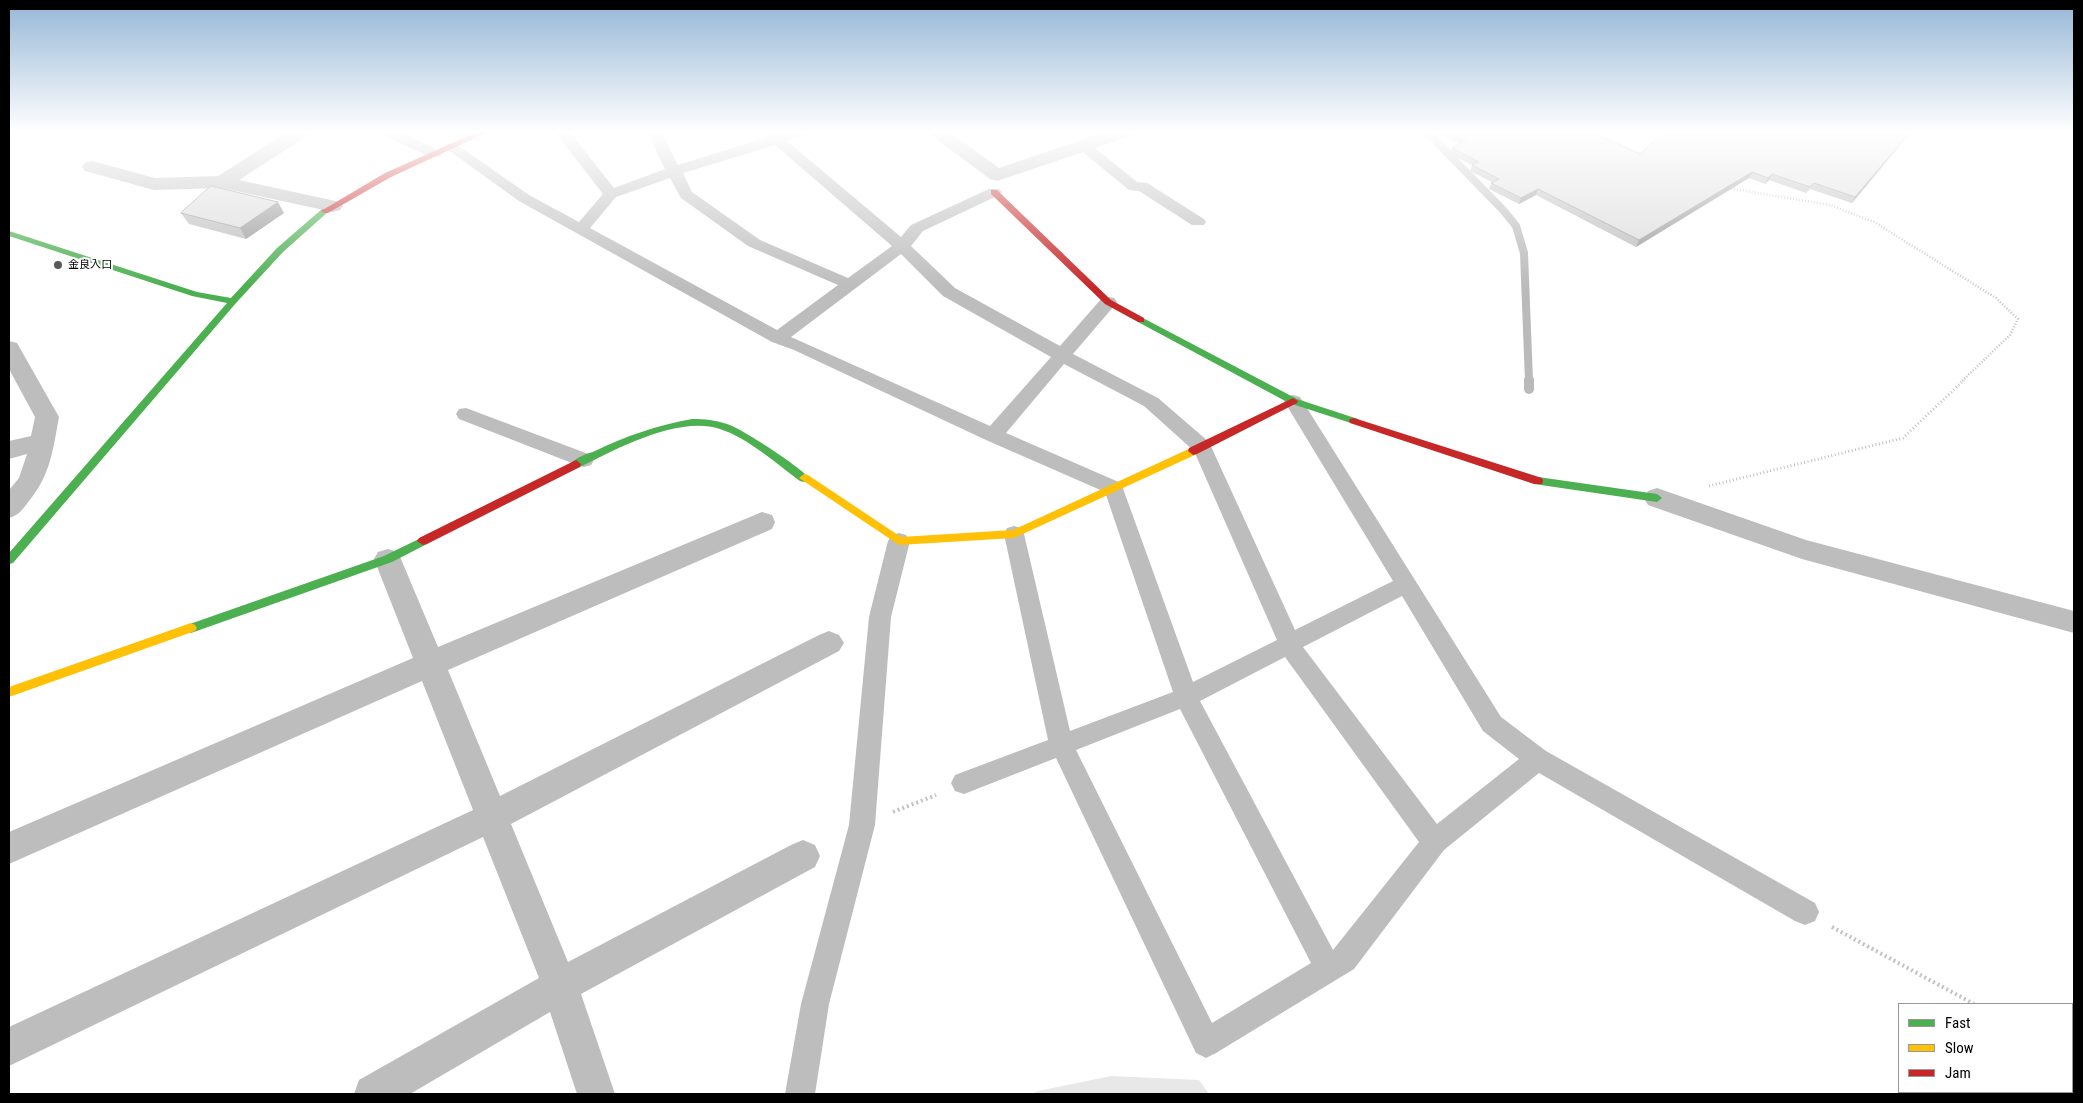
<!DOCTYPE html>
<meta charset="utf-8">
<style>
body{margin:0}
#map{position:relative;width:2083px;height:1103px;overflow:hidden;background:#fff;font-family:"Roboto Condensed",sans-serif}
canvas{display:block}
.frame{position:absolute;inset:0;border:10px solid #000;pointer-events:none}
.legend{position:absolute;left:1898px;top:1003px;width:175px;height:90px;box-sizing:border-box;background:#fff;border:1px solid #999;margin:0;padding:6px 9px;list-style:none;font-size:15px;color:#000}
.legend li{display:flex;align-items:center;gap:10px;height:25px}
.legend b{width:25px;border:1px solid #999}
</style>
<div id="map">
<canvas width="2083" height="1103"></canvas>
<div class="frame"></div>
<ul class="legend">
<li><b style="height:6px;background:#4caf50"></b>Fast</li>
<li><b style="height:6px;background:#ffc107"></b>Slow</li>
<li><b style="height:6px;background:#c62828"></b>Jam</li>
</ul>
</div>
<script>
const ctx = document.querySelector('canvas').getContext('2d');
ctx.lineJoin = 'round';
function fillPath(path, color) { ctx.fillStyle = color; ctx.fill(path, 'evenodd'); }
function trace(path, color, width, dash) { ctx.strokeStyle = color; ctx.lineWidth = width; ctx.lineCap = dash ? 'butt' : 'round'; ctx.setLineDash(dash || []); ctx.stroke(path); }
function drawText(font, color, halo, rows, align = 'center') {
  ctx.font = font + ' "Roboto Condensed","Noto Sans JP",sans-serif'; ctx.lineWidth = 4; ctx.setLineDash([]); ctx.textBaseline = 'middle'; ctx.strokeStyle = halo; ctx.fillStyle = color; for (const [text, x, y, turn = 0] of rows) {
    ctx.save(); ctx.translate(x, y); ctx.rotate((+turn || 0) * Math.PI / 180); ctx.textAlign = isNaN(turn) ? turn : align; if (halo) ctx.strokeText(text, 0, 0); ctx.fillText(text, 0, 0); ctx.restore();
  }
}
const green = new Path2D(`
 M 1111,1076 L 1199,1080 L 1209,1094 L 1032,1094 L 1038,1091 Z`);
const streamFar1 = new Path2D(`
 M 1427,132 L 1504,211 L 1516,226 L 1524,253 L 1529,381`);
const stream = new Path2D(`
 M 1529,380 L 1529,389`);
const pathFar2 = new Path2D(`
 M 1594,132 L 1643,155
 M 1728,188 L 1830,205 L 1874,222 L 1996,298 L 2018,319 L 2010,335 L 1962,381`);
const pathFar1 = new Path2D(`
 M 1709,486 L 1903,438 L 1964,380`);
const path = new Path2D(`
 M 893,812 L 936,795
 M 1832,927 L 1974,1004
 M 2072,1052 L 2074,1054`);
const lane = new Path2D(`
 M 381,132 L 400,132 L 440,151 L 442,154 L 440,157 L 430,157 L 383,135 Z
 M 555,132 L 570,132 L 614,188 L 665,169 L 647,132 L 661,132 L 678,165 L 768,137 L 765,132 L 807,132 L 805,135 L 787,141 L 901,237 L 911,225 L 989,189 L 999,189 L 1002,192 L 999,195 L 923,231 L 911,246 L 955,288 L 1060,346 L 1102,298 L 1108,297 L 1114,298 L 1117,302 L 1114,306 L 1073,354 L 1158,398 L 1209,442 L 1295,630 L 1393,581 L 1284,401 L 1286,397 L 1293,395 L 1300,397 L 1501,717 L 1546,751 L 1815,903 L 1819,912 L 1815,921 L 1805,925 L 1795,921 L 1539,773 L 1444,850 L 1354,969 L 1216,1053 L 1206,1058 L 1196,1053 L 1056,758 L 964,794 L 955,791 L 951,783 L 955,775 L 1048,740 L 1004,534 L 1007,528 L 1014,526 L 1021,528 L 1024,534 L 1070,731 L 1173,692 L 1105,492 L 986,440 L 794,350 L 772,342 L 519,201 L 444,147 L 446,144 L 456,144 L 529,195 L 579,222 L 603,194 ZM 775,145 L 892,246 L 848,278 L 760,240 L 692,192 L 683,173 ZM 670,178 L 681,198 L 748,246 L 838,285 L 777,330 L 590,228 L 616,197 ZM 901,254 L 943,296 L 1051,357 L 990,426 L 791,337 ZM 1064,364 L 1144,406 L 1194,451 L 1277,640 L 1193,682 L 1121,483 L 1006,433 ZM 1402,596 L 1483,731 L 1519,759 L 1437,824 L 1303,647 ZM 1285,657 L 1419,842 L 1333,950 L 1200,701 ZM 1180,709 L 1311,963 L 1212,1023 L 1076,750 Z
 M 1083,141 L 1088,142 L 1137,182 L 1147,183 L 1204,219 L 1206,222 L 1204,225 L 1192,225 L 1139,191 L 1129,190 L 1078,148 L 1076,145 L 1078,142 Z
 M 466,408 L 591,455 L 594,460 L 591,465 L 584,467 L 577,465 L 459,419 L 456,414 L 459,409 Z
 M 899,533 L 906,535 L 910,541 L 891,617 L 875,825 L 829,1004 L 815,1094 L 785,1094 L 801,1004 L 849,825 L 869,617 L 888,541 L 892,535 Z`);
const street = new Path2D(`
 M 287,132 L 309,132 L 307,136 L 239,180 L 340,202 L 343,206 L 340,210 L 333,212 L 222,188 L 154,190 L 85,171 L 82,167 L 85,163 L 92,161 L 155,178 L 218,176 Z
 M 927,132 L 949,132 L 999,168 L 1105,132 L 1133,132 L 1131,136 L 997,181 L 990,179 Z
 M 9,341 L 17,343 L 59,417 C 53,449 51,474 29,501 C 23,509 19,515 9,518 L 9,490 L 19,478 L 27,454 L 9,459 L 9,441 L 31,436 L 35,417 L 9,369 Z
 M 1657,488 L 1806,540 L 2074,611 L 2074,633 L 1802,559 L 1648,505 L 1644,498 L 1648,491 Z
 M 762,512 L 772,515 L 775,522 L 772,529 L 448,670 L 500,796 L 819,635 L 829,631 L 839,635 L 844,643 L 839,651 L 511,824 L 568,962 L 791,845 L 803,840 L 815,845 L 820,856 L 815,867 L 581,994 L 615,1094 L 577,1094 L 550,1012 L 410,1094 L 354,1094 L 359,1080 L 539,978 L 483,837 L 9,1066 L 9,1027 L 473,810 L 422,681 L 9,864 L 9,832 L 413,658 L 374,559 L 378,552 L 388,549 L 398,552 L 438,647 Z`);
const fast = new Path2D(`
 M 322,209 L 325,209 L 329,211 L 283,252 L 236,303 L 13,563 L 9,564 L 9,553 L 227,303 L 192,296 L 9,236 L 9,231 L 197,292 L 231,298 L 277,248 Z
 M 1141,317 L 1297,399 L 1358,419 L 1359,421 L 1354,424 L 1289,403 L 1138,322 L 1136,320 Z
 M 692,419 C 705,419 715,420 727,424 C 741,428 802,468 809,478 L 804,482 L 800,481 C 777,464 748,438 720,429 C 679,415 616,449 580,467 L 576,468 L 571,464 C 576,457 587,454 595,451 C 626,436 658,425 692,419 Z
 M 1538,477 L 1657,494 L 1662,498 L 1657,502 L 1534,484 L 1533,481 L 1534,478 Z
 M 423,537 L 427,538 L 429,541 L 427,544 L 392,562 L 191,633 L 187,631 L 185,628 L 187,625 L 384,556 Z`);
const slow = new Path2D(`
 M 1193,447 L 1198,451 L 1197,454 L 1014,538 L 899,545 L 799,478 L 804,474 L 808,475 L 901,537 L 1013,530 Z
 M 191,623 L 195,625 L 197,628 L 195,631 L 9,697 L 9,687 Z`);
const jam = new Path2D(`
 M 477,132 L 488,132 L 391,177 L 328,213 L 325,213 L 321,211 L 385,173 Z
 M 991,190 L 997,190 L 1111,300 L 1144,318 L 1144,322 L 1138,322 L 1105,304 L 991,194 Z
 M 1293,398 L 1298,401 L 1297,403 L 1197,454 L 1193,455 L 1188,451 L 1189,448 Z
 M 1354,418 L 1542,478 L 1543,481 L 1542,484 L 1534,484 L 1350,423 L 1349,421 L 1350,419 Z
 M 576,460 L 581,464 L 580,467 L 427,544 L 423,545 L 417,541 L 419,538 Z`);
const wall = new Path2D(`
 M 1435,132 L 1591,132 L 1640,154 L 1664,132 L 1911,132 L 1852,203 L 1810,189 L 1806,193 L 1769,180 L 1765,184 L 1749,178 L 1636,247 L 1536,195 L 1519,204 L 1489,189 L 1492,182 L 1470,171 L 1472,165 L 1450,154 L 1452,148 L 1459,144 Z
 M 181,213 L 284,213 L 246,239 L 189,224 Z`);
const shadedWall = new Path2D(`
 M 1910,132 L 1911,132 L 1852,203 L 1855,197 Z
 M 1752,172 L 1749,178 L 1636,247 L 1639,240 Z
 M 1772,174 L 1769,180 L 1765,184 L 1768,178 Z
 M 1538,189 L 1536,195 L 1519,204 L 1521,198 Z
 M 278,202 L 284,213 L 246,239 L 240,228 Z`);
const building = new Path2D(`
 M 1449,132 L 1591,132 L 1640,154 L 1664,132 L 1910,132 L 1855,197 L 1814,183 L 1810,187 L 1772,174 L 1768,178 L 1752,172 L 1639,240 L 1538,189 L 1521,198 L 1491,183 L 1499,179 L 1472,165 L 1479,162 L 1452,148 L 1465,141 Z
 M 211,186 L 278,202 L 240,228 L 181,213 Z`);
const markers = [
 [58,265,5,"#595959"]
];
const farPoinames = [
 ["金良入口",68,265]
];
fillPath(green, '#e8e8e8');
trace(streamFar1, '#bababa', 8);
trace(stream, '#bababa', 10);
trace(pathFar2, '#c2c2c2', 2.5, [1, 2]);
trace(pathFar1, '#c2c2c2', 3, [1, 2.5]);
trace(path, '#c2c2c2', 4, [2, 3]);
fillPath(lane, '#bdbdbd');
fillPath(street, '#bdbdbd');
fillPath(fast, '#4caf50');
fillPath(slow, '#ffc107');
fillPath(jam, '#c62828');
fillPath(wall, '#bcbcbc');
fillPath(shadedWall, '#999');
fillPath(building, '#dbdbdb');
trace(building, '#999', 1);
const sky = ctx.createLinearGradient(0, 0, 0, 287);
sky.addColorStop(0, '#95b6d6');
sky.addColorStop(0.46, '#fff');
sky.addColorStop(1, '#ffffff00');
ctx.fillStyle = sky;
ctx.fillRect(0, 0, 2083, 287);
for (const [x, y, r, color] of markers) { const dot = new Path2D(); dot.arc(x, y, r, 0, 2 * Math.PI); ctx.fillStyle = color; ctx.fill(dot); trace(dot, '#fff', 2); }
drawText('11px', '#000', '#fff', farPoinames, 'left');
</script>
